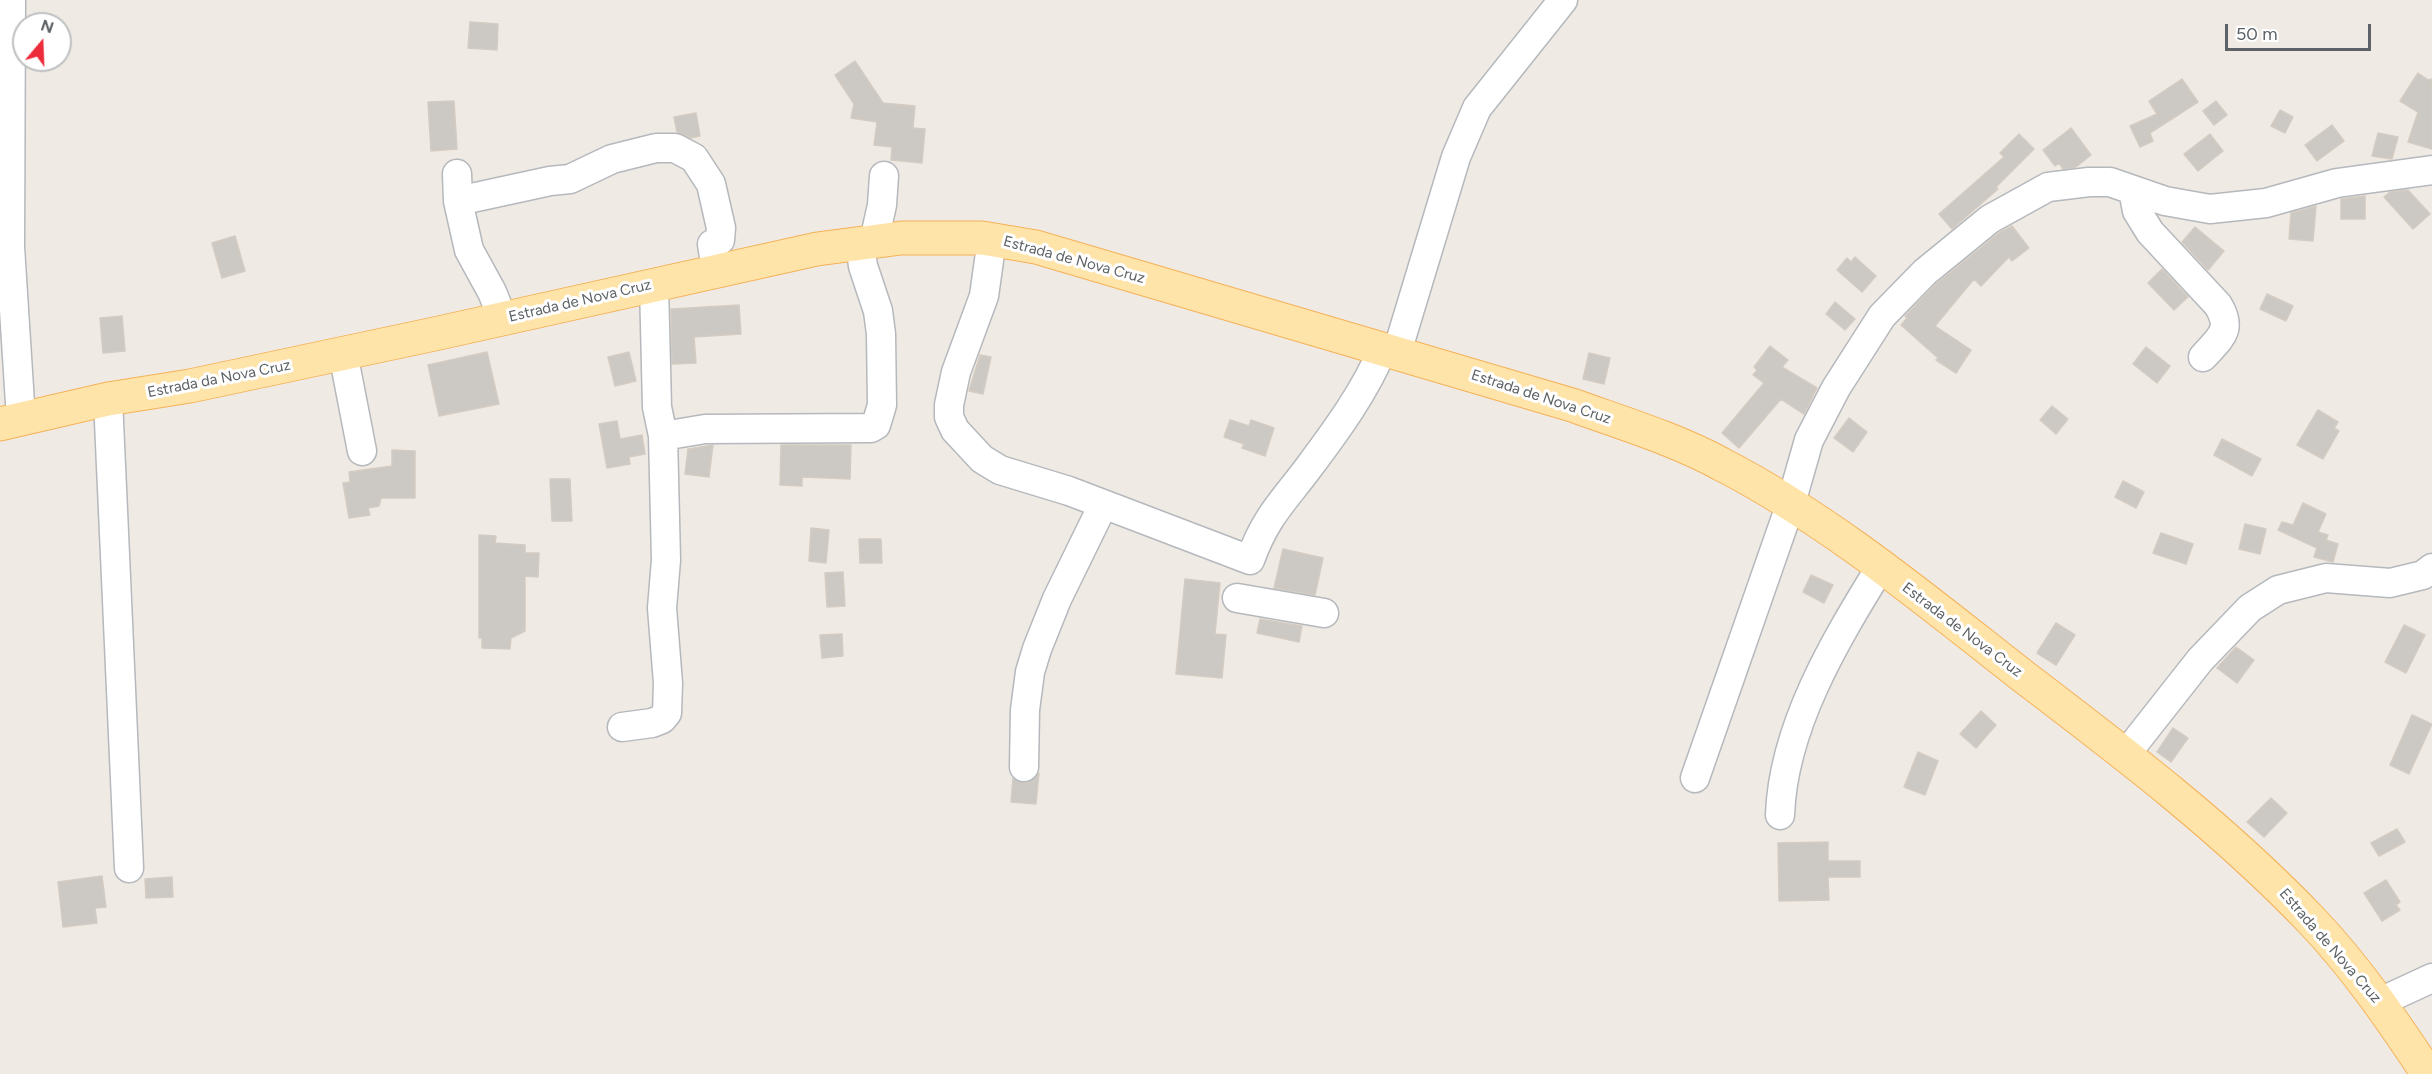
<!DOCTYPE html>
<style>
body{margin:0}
#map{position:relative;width:2432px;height:1074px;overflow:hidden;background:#efebe4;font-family:Figtree,sans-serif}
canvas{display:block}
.north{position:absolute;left:12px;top:12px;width:60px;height:60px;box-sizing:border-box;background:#fff;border:2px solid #bec0c1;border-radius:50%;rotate:19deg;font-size:16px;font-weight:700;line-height:24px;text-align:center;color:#5c6265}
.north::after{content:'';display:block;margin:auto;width:21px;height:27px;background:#ed2c3b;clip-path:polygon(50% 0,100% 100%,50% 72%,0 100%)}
.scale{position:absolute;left:2225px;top:24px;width:146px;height:27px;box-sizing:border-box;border:3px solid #5c6265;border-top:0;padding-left:8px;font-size:18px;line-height:21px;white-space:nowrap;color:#5c6265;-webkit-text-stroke:4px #fff;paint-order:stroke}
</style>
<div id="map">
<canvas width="2432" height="1074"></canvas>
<div class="north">N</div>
<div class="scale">50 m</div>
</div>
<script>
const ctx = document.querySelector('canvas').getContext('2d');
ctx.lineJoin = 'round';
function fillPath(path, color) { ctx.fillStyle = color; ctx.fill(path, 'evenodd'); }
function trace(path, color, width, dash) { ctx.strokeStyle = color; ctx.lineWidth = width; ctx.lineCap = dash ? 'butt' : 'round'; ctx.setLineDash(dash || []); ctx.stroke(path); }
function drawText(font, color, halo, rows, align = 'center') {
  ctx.font = font + ' Figtree,sans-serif'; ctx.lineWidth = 6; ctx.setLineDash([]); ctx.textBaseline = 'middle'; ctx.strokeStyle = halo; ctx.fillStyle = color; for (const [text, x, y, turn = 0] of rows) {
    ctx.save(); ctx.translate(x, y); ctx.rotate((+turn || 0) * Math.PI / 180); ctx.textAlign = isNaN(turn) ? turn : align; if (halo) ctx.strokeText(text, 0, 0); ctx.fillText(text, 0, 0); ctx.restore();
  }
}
const building = new Path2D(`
 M 470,22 L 498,24 L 497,50 L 468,48 Z
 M 855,61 L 883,103 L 915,106 L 913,128 L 925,129 L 922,163 L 891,160 L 892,147 L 874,145 L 877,122 L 851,118 L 854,104 L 835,75 Z
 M 2418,73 L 2428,80 L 2432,79 L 2432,149 L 2408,142 L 2418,112 L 2400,101 Z
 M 2182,79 L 2198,102 L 2150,133 L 2153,141 L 2140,147 L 2130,126 L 2157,114 L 2149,101 Z
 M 454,101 L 457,149 L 431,151 L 428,102 Z
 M 2216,101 L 2227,115 L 2214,125 L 2203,111 Z
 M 2280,110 L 2293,117 L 2285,133 L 2271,126 Z
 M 696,113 L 700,136 L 691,138 L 677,132 L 674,117 Z
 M 2332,125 L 2344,141 L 2317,161 L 2305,145 Z
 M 2071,128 L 2091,155 L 2076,167 L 2063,169 L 2059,163 L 2055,166 L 2043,150 Z
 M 2378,133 L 2398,137 L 2392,159 L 2372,156 Z
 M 2019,134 L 2034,149 L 1996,187 L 1998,189 L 1952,229 L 1939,214 L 2004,157 L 2000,153 Z
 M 2210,134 L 2223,151 L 2198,171 L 2184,154 Z
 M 2408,190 L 2430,214 L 2413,229 L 2384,197 L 2390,192 Z
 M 2365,196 L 2365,219 L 2341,219 L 2341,199 Z
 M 2316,206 L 2313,241 L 2289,239 L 2291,213 Z
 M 2012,226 L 2029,248 L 2012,261 L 2009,257 L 1981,286 L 1974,279 L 1935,326 L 1971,350 L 1956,373 L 1936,360 L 1938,358 L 1901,325 L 1907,318 L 1905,316 L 1936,284 L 1999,233 Z
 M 2195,227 L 2224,251 L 2208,270 L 2182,242 Z
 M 235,236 L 245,271 L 222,278 L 212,243 Z
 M 1855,257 L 1876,276 L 1862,292 L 1837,270 L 1847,258 L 1851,262 Z
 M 2162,269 L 2188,297 L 2174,310 L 2148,283 Z
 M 2267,294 L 2293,306 L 2286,321 L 2260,309 Z
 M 1835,302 L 1855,319 L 1845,330 L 1826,314 Z
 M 739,305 L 741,334 L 694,337 L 696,363 L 672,364 L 671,309 Z
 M 122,316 L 125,351 L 103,353 L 100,318 Z
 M 1770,346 L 1788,360 L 1782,367 L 1817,388 L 1804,414 L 1781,399 L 1739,448 L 1722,433 L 1764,383 L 1753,375 L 1757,370 L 1754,367 Z
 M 2146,347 L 2170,366 L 2157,383 L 2133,364 Z
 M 487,352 L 499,404 L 439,416 L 428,365 Z
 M 629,352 L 636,381 L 615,386 L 608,357 Z
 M 1589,353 L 1610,358 L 1604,384 L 1583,379 Z
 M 980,355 L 991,357 L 983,394 L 969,391 Z
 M 2052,406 L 2068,419 L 2056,434 L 2040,420 Z
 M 2318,410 L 2338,422 L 2334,428 L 2339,431 L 2323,459 L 2297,445 Z
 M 1849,418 L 1867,432 L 1853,452 L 1834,438 Z
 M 1230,420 L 1249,426 L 1251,420 L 1274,428 L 1265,456 L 1242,448 L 1244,444 L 1224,437 Z
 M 617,421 L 620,439 L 642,435 L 645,454 L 629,457 L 630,464 L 607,468 L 599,424 Z
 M 2222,439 L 2261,459 L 2252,476 L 2214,455 Z
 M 713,445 L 709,477 L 685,474 L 688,449 Z
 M 781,445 L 851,445 L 850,479 L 802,477 L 802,486 L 780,485 Z
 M 392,450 L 415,451 L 415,498 L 381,498 L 379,506 L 368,508 L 370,515 L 349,518 L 343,483 L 350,482 L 349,472 L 392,466 Z
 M 550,479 L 570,479 L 572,521 L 552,521 Z
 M 2123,481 L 2144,492 L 2136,508 L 2115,497 Z
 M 2303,503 L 2326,514 L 2318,532 L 2328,535 L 2326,540 L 2338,544 L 2333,562 L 2314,557 L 2317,548 L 2278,530 L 2282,522 L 2293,525 Z
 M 2245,524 L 2266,529 L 2260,554 L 2239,549 Z
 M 811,528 L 829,530 L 826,563 L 809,561 Z
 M 2161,533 L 2193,544 L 2186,564 L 2153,553 Z
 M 479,535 L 496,536 L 495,543 L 525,545 L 525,553 L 539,553 L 538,577 L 525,576 L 525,631 L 511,638 L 510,649 L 482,648 L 482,638 L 479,638 Z
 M 859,539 L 881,539 L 882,563 L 860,563 Z
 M 1283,549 L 1323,558 L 1315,595 L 1274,588 Z
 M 843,572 L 845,606 L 827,607 L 825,573 Z
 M 1811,575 L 1833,585 L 1824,603 L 1803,592 Z
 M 1185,579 L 1220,583 L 1215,634 L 1226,635 L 1222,678 L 1176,674 Z
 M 1260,619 L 1302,626 L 1299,642 L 1257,633 Z
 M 2056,623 L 2075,635 L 2056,665 L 2037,653 Z
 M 2404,625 L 2425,635 L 2406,673 L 2385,662 Z
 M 842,634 L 843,656 L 822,658 L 820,635 Z
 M 2236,647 L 2254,660 L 2237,683 L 2217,668 Z
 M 1981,711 L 1996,725 L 1976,748 L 1960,734 Z
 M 2412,715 L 2432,724 L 2409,774 L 2390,765 Z
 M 2173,728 L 2188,738 L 2171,762 L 2157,752 Z
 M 1918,752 L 1938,761 L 1925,795 L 1904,787 Z
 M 1039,773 L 1036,804 L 1011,802 L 1013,778 L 1024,783 L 1032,781 Z
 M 2271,798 L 2287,813 L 2264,837 L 2247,822 Z
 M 2397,829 L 2405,842 L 2379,856 L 2371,843 Z
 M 1828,842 L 1828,861 L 1860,861 L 1860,877 L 1828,877 L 1829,900 L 1779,901 L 1778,843 Z
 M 102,876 L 106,907 L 95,908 L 97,923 L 63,927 L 58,882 Z
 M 172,877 L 173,897 L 146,898 L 145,879 Z
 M 2386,880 L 2400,902 L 2396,905 L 2400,910 L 2382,921 L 2364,893 Z`);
const minor = new Path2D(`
 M 11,0 L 10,247 L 21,419
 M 457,174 L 458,201 L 469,250 L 492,292 L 503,319
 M 2133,190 L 2137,211 L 2150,232 L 2218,305 C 2233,330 2221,337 2203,357
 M 458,201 L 550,181 L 570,179 L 612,159 L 656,148 L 675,148 L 694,158 L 711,184 L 721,228 L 720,240 L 712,244 L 716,270
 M 992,239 L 984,296 L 956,372 L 949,405 L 949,417 L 955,430 L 982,459 L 1000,470 L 1069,491 L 1250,560 C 1266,516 1283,502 1309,467 C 1336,431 1366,390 1383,348
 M 874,241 L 882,205 L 884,176
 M 654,285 L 657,407 L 663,436 L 705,429 L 871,428 L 876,425 L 882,405 L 881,334 L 878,311 L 863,266 L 860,243
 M 1397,352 L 1456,157 L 1477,108 L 1563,0
 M 343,353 L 362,451
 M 108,399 L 129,868
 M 1237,598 L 1324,613
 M 622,727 L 652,723 L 662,719 L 667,713 L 668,683 L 662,608 L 666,560 L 663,436
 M 2126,754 L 2200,660 L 2250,608 L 2278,590 L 2326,578 L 2390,583 L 2423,575 L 2432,568
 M 1024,767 L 1025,710 L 1030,672 L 1037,649 L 1057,599 L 1103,505
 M 1695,778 L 1791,503 L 1809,440 L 1836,388 L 1882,316 L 1925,272 L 1990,219 L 2048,187 L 2089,182 L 2110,182 L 2165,201 L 2210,209 L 2266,203 L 2337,183 L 2432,170
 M 1780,815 C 1783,727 1835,641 1880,568
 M 2380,1002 L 2432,978`);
const major = new Path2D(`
 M 0,424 L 108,399 L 190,386 L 439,333 L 817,249 L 901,238 L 982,238 L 1036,247 L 1572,405 C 1622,423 1675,439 1721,464 C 1830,520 1928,602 2024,677 C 2124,753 2224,829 2311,920 C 2356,967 2392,1020 2428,1074`);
const streetNames = [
 ["Estrada de Nova Cruz",1074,260,15],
 ["Estrada de Nova Cruz",580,301,-13],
 ["Estrada da Nova Cruz",219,379,-11],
 ["Estrada de Nova Cruz",1541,397,18],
 ["Estrada de Nova Cruz",1962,630,37],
 ["Estrada de Nova Cruz",2330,946,49]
];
fillPath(building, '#ccc8c3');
trace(building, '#d4ccc2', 1.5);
trace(minor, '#b5b8bc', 31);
trace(major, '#f5b158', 35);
trace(minor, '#fff', 28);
trace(major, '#ffe4aa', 33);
drawText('15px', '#5c6265', '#fff', streetNames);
</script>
